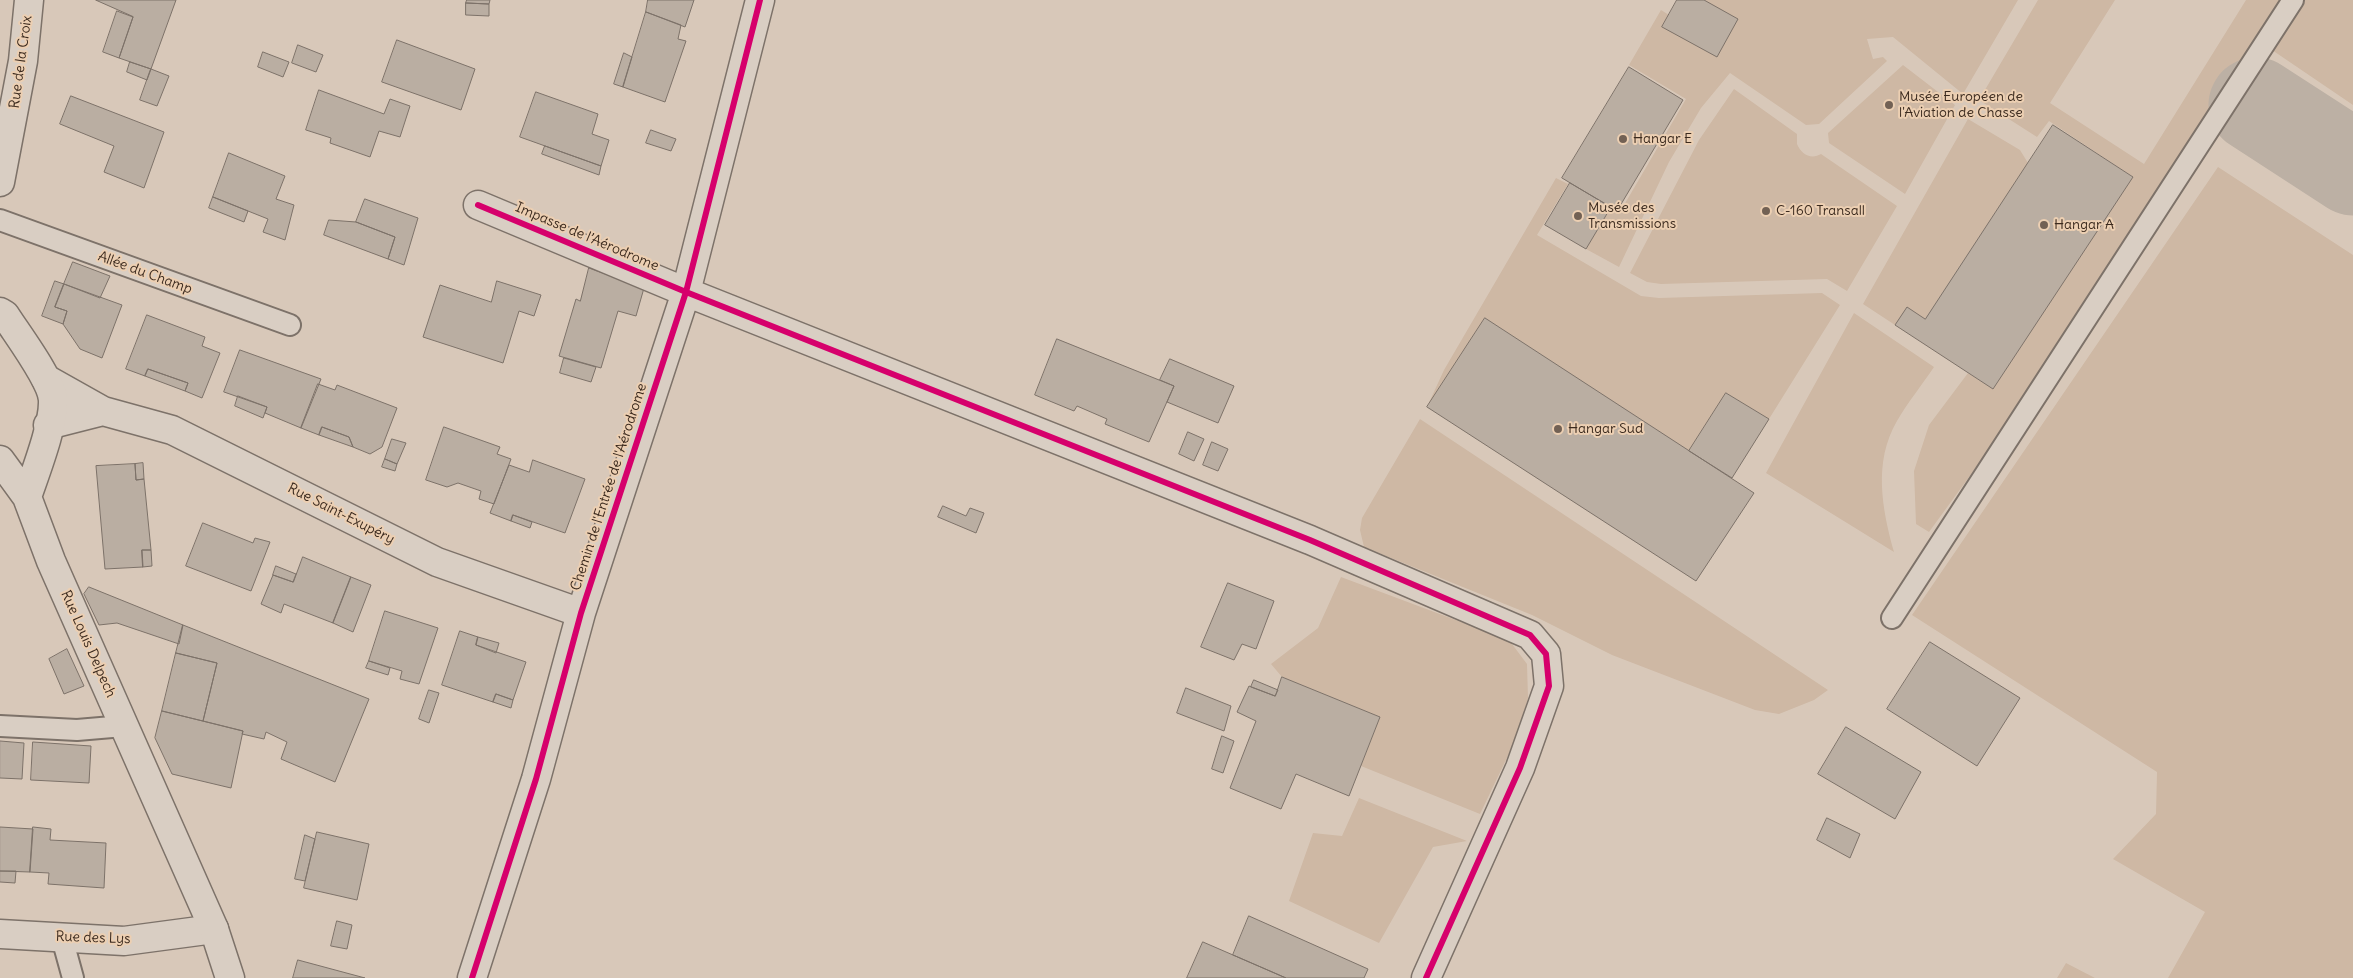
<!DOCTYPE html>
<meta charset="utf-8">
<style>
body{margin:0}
canvas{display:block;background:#d8c8b9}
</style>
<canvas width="2353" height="978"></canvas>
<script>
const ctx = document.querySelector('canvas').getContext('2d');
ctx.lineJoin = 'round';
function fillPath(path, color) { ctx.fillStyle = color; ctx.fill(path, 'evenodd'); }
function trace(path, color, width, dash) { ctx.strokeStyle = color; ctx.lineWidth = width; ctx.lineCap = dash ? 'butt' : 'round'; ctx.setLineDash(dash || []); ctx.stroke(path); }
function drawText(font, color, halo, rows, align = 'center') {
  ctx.font = font + ' Delius,sans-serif'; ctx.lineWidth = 4; ctx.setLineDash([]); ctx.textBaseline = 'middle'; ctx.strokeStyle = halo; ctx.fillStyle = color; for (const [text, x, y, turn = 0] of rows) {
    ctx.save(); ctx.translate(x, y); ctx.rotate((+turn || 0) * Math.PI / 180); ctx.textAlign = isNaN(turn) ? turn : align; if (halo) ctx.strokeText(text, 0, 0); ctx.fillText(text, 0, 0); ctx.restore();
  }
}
const green = new Path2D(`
 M 1704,0 L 2018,0 L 1963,94 L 1893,37 L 1867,39 L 1873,59 L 1883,57 L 1887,61 L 1819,124 L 1806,125 L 1730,73 L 1701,108 L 1669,162 L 1619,267 L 1586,249 L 1611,207 L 1620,212 L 1686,99 L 1629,65 L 1661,10 L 1669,15 L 1662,27 Z
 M 2038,0 L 2115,0 L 2050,103 L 2144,164 L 2246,0 L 2281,0 L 1988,451 L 1929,532 L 1916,524 L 1914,471 L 1929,425 L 1968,373 L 1993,389 L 2133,177 L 2049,121 L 2037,137 L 1979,100 Z
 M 2305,0 L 2353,0 L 2353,105 L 2272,50 Z
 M 1903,65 L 1955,105 L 1905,194 L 1829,143 L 1828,133 Z
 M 1734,89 L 1797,134 L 1797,144 C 1801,154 1811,160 1821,154 L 1897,206 L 1847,291 L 1827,279 L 1661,284 L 1647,282 L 1630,273 L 1699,140 Z
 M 1968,119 L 2020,150 L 2028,163 L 1925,319 L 1895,325 L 1863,304 Z
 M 2218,167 L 2353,255 L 2353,978 L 2168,978 L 2205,912 L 2113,859 L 2156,814 L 2157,772 L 1912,615 Z
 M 1556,178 L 1568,184 L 1537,235 L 1641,296 L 1659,298 L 1822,293 L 1840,305 L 1769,419 L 1726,393 L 1689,451 L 1485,318 L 1427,407 L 1444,370 Z
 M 1854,313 L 1934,367 C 1922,385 1908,402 1897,421 C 1873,462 1882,509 1894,552 L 1766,473 Z
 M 1420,419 L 1828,690 L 1814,700 L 1779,714 L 1755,710 L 1612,655 L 1532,615 L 1364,547 L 1360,530 L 1362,518 Z
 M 1341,577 L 1509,640 L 1527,664 L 1528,698 L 1515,741 L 1480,814 L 1361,766 L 1380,717 L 1282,677 L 1271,664 L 1318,628 Z
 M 1359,798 L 1467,841 L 1433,847 L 1379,943 L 1289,901 L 1313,833 L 1342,836 Z
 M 2066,963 L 2095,978 L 2057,978 Z`);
const taxiway = new Path2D(`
 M 2256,105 L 2353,168`);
const building = new Path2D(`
 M 96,0 L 176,0 L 151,69 L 119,58 L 133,17 Z
 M 467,0 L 490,0 L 489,4 L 466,3 Z
 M 648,0 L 694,0 L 685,27 L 646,12 Z
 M 1677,0 L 1704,0 L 1738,19 L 1717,57 L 1662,27 Z
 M 466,3 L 489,4 L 489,16 L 466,15 Z
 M 117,11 L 133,17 L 119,58 L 103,52 Z
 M 646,12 L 681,25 L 678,39 L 686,41 L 665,102 L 623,87 Z
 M 397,40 L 475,69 L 461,110 L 382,82 Z
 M 298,45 L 323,55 L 316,72 L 292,63 Z
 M 263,52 L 289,62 L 283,77 L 258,67 Z
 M 624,53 L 632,57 L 623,87 L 614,84 Z
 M 130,62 L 151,69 L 147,80 L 127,72 Z
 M 1629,67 L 1683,100 L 1617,211 L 1562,178 Z
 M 151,69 L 169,76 L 157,106 L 140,100 Z
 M 319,90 L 384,114 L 390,99 L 410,106 L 400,137 L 379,131 L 370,157 L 330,143 L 331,138 L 306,130 Z
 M 536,92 L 598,114 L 592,134 L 609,140 L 601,166 L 520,137 Z
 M 71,96 L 164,132 L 144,188 L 104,172 L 114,146 L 60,124 Z
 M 2053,125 L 2133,177 L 1993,389 L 1895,325 L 1907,307 L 1925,319 Z
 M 651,130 L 676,139 L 671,151 L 646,143 Z
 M 545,146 L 601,166 L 599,175 L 542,154 Z
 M 229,153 L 285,176 L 276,199 L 294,205 L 285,240 L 263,232 L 268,219 L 213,197 Z
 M 1570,183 L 1611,207 L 1586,249 L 1545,225 Z
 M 213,197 L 248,211 L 244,222 L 209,208 Z
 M 365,199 L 418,218 L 404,265 L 388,259 L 395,237 L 356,222 Z
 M 329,220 L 356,222 L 395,237 L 388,259 L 324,235 Z
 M 73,262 L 110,276 L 100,298 L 64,284 Z
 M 589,268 L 644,288 L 636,316 L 618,311 L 601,368 L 559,356 L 576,299 L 580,301 Z
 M 55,281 L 64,284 L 55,307 L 67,311 L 63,324 L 42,316 Z
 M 497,281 L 541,295 L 534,316 L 519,311 L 503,363 L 423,337 L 440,285 L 491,302 Z
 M 64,284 L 122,305 L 102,358 L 80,349 L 63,324 L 67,311 L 55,307 Z
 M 147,315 L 205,337 L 202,346 L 220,353 L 202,398 L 185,391 L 188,383 L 148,369 L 145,376 L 126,369 Z
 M 1485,318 L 1754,493 L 1696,581 L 1427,407 Z
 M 1057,339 L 1174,386 L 1149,442 L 1105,424 L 1107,419 L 1077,406 L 1074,411 L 1035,395 Z
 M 240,350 L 321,379 L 301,428 L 265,413 L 267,407 L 224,392 Z
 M 564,358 L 596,367 L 591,382 L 560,373 Z
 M 1170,359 L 1234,386 L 1218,423 L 1167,402 L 1174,386 L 1160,380 Z
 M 148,369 L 188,383 L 185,391 L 145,376 Z
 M 318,384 L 335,390 L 337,385 L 397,408 L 382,447 L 370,454 L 353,447 L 349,437 L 322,427 L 319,435 L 301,428 Z
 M 1726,393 L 1769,419 L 1732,478 L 1689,451 Z
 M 238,396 L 267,407 L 263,418 L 235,406 Z
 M 322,427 L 349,437 L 353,447 L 319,435 Z
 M 444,427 L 500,447 L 497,454 L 511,459 L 494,504 L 479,499 L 481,491 L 458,483 L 447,487 L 426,480 Z
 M 1188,432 L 1204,439 L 1194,461 L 1179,454 Z
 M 392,439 L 406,443 L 397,464 L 385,459 Z
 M 1212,442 L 1228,449 L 1218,471 L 1203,465 Z
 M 385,459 L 397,464 L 395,471 L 382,467 Z
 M 533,460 L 585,479 L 565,533 L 513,515 L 511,521 L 490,513 L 509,465 L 529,472 Z
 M 143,463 L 144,479 L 136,480 L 135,464 Z
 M 135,464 L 136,480 L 144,479 L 151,550 L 142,550 L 143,567 L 105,569 L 96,466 Z
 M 943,506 L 966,516 L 970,508 L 984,513 L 976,533 L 938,517 Z
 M 513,515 L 532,522 L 530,528 L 511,521 Z
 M 203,523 L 253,543 L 255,538 L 270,542 L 251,591 L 186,566 Z
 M 142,550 L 151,550 L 152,566 L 143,567 Z
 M 303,557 L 351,577 L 333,623 L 284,604 L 281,613 L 261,604 L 273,575 L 293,582 Z
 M 276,566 L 296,574 L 293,582 L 273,575 Z
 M 351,577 L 371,585 L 353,632 L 333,623 Z
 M 1228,583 L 1274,601 L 1256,649 L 1242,644 L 1234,660 L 1201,647 Z
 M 89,587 L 183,625 L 179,644 L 117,623 L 99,625 L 84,594 Z
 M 385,611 L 438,628 L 419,684 L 400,679 L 402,671 L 369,661 Z
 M 183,625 L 369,699 L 335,782 L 281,759 L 287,742 L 266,732 L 264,739 L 242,734 L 243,731 L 203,721 L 217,663 L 176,653 Z
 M 460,631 L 478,637 L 476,645 L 526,662 L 513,700 L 496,694 L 493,702 L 442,685 Z
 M 478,637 L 499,643 L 496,653 L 476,645 Z
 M 1930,642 L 2020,698 L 1977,766 L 1887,709 Z
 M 67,649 L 84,686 L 64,694 L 49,659 Z
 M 176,653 L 217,663 L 203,721 L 162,711 Z
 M 369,661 L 390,668 L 388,675 L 366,668 Z
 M 1282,677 L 1380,717 L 1349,796 L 1296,774 L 1281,809 L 1230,788 L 1256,721 L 1237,712 L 1249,686 L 1275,696 Z
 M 1254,680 L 1278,690 L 1275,696 L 1251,687 Z
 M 1186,688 L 1231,706 L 1224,731 L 1177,713 Z
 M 429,690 L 439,693 L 429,723 L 419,719 Z
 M 496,694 L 513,700 L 511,708 L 493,702 Z
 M 162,711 L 243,731 L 231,788 L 172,774 L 155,738 Z
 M 1846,727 L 1921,772 L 1895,819 L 1818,774 Z
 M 1222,736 L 1234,741 L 1223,773 L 1212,769 Z
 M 0,741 L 24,743 L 22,779 L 0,778 Z
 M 33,742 L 91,746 L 89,783 L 31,780 Z
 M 1827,818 L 1860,834 L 1850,858 L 1817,840 Z
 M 0,827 L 33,829 L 30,872 L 0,871 Z
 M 33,827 L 51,829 L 50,840 L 106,843 L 104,888 L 48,884 L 49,873 L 30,872 Z
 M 317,832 L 369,844 L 357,900 L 304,888 Z
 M 305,835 L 315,839 L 305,881 L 295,879 Z
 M 0,871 L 16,871 L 15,883 L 0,882 Z
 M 1249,916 L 1368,969 L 1364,978 L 1286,978 L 1233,955 Z
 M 337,921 L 352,925 L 347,949 L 331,946 Z
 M 1203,942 L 1233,955 L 1286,978 L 1187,978 Z
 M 298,960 L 365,978 L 293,978 Z`);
const lane = new Path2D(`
 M 0,220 L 290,325
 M 1892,618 L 2293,0
 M 0,726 L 77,730 L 124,726
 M 62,938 L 73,978`);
const street = new Path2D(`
 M 0,182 L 23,61 L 29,0
 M 478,205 L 686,292 L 1310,540 L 1530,635 L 1546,654 L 1549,686 L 1520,768 L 1426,978
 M 46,379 L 103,411 L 48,425
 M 103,411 L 172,430 L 437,562 L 581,613
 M 0,934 L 124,941 L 214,929
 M 472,978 L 536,779 L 581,613 L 686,292 L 760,0`);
const secondary = new Path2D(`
 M 0,312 L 5,315 C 17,334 52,380 53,400 C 54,425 35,473 27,497
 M 0,460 L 27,497 L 51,561 L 214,929 L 230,978`);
const cycleway = new Path2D(`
 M 478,205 L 686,292 L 1310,540 L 1530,635 L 1546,654 L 1549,686 L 1520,768 L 1426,978
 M 472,978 L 536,779 L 581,613 L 686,292 L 760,0`);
const markers = [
 [1889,105,5,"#726154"],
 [1623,139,5,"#726154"],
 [1766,211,5,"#726154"],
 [1578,216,5,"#726154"],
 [2044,225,5,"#726154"],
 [1558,429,5,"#726154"]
];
const streetNames = [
 ["Rue de la Croix",21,62,-82],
 ["Impasse de l’Aérodrome",587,237,23],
 ["Allée du Champ",145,273,20],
 ["Chemin de l'Entrée de l'Aérodrome",609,487,-72],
 ["Rue Saint-Exupéry",341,514,27],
 ["Rue Louis Delpech",88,644,66],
 ["Rue des Lys",93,938,2]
];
const poiNames = [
 ["Musée Européen de",1899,97],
 ["l'Aviation de Chasse",1899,113],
 ["Hangar E",1633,139],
 ["Musée des",1588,208],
 ["Transmissions",1588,224],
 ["C-160 Transall",1776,211],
 ["Hangar A",2054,225],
 ["Hangar Sud",1568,429]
];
fillPath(green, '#ceb8a4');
trace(taxiway, '#bcb0a4', 95);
fillPath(building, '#baaea2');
trace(building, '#7d7269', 1);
trace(lane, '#7d7269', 24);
trace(street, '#7d7269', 31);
trace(secondary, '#7d7269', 31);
trace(lane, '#d9cec3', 20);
trace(street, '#d9cec3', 28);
trace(secondary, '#d9cec3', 28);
trace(cycleway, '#d6006c', 6);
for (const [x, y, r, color] of markers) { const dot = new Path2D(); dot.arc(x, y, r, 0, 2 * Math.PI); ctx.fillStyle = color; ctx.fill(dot); trace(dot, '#eccfb2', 2); }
drawText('14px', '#3b2a1e', '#eccfb2', streetNames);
drawText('14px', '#3b2a1e', '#eccfb2', poiNames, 'left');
</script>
